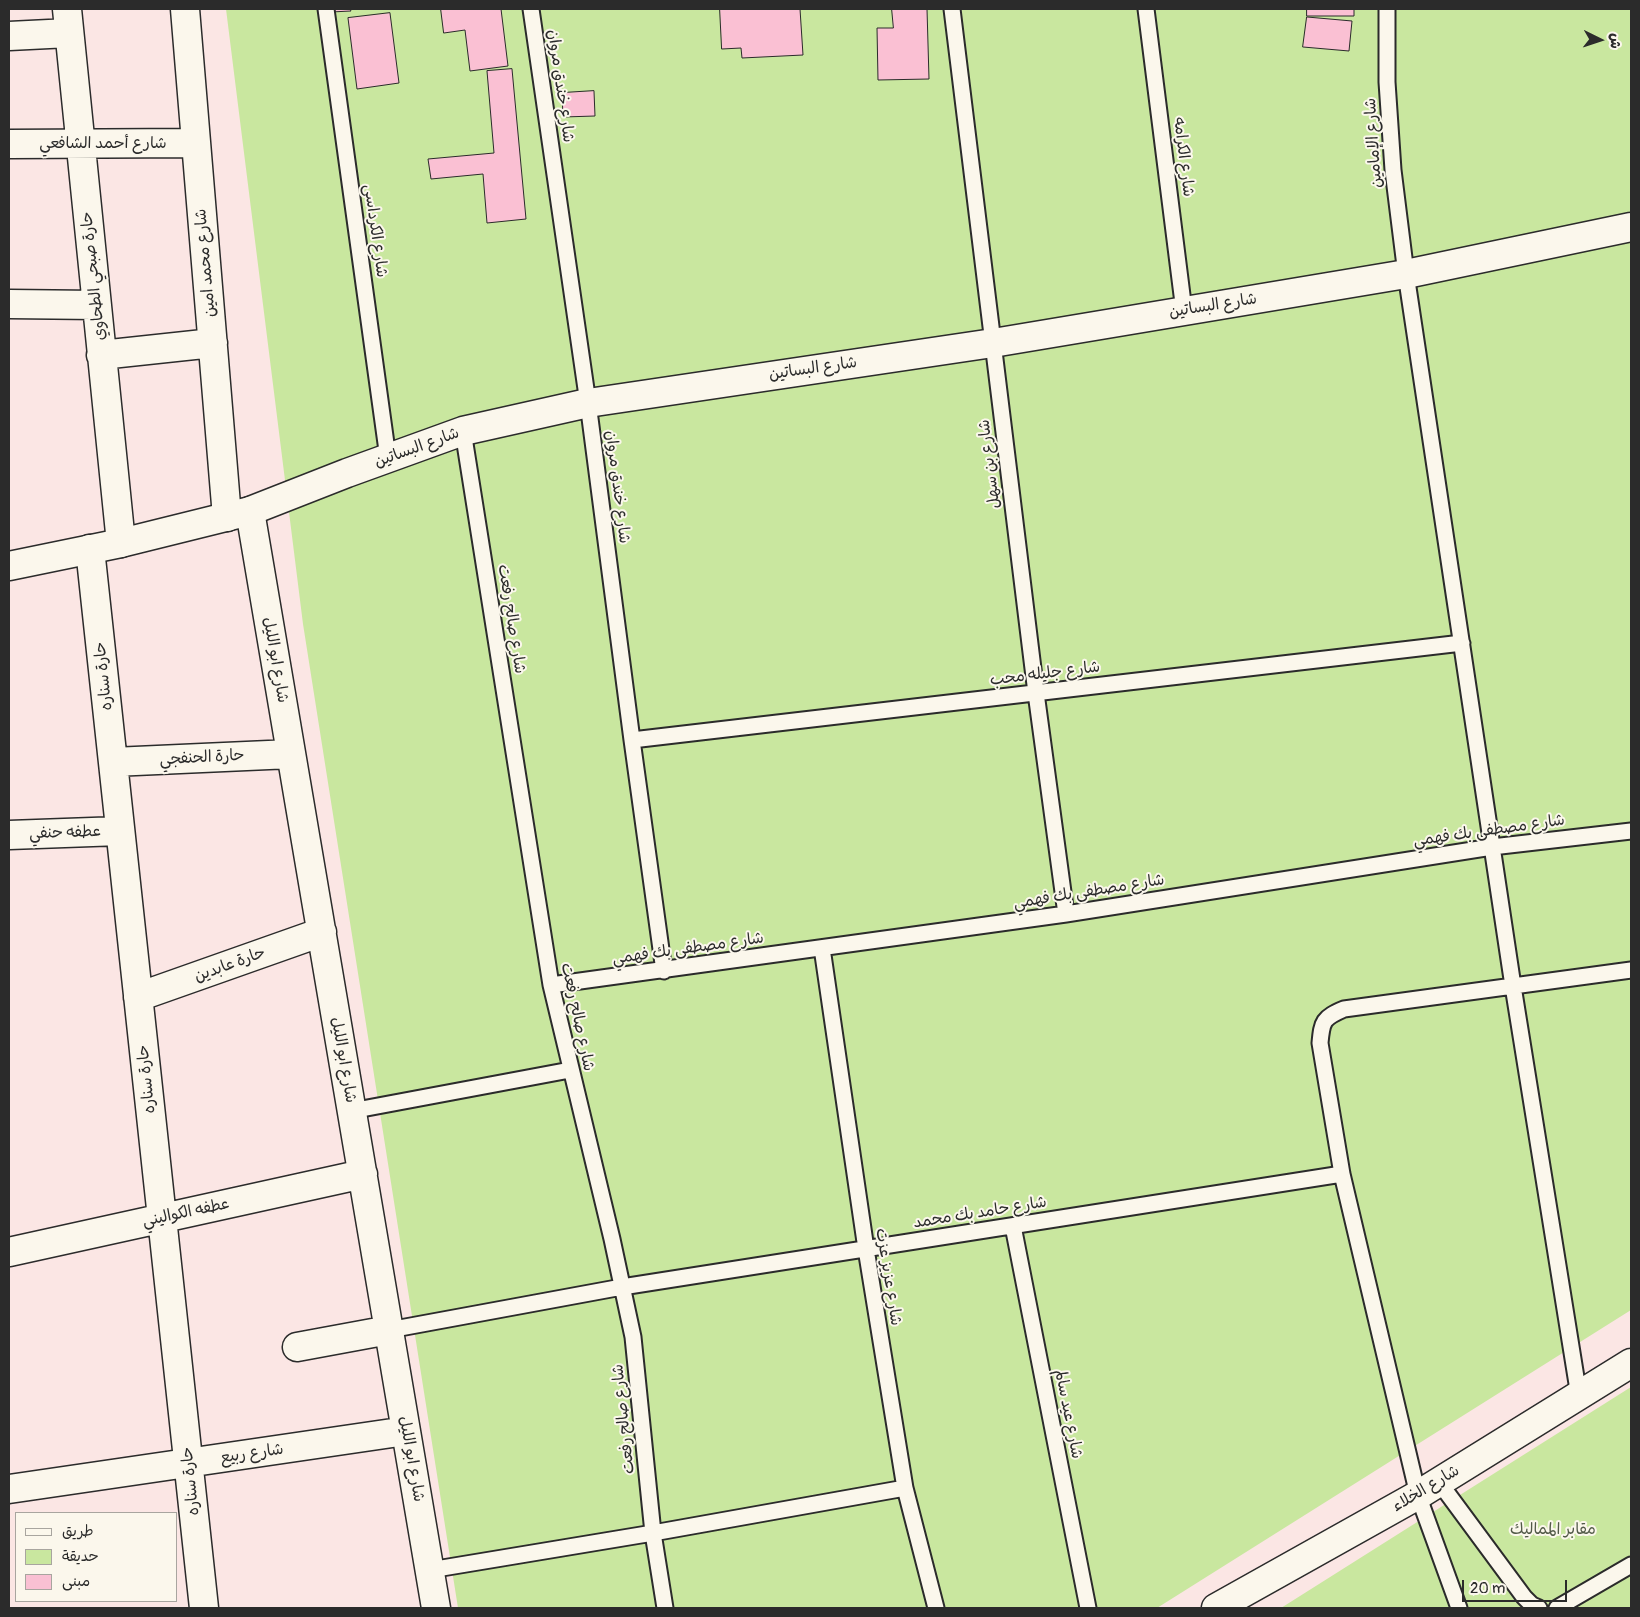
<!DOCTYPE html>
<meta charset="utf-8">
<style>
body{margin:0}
#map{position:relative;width:1640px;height:1617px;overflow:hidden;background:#fbe6e4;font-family:Pangolin,"Playpen Sans Arabic",sans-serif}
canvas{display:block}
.frame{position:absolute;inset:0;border:10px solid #2b2b2b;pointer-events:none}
.legend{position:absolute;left:15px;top:1512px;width:162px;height:90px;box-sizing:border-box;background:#fbf7ec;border:1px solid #a8a59f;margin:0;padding:6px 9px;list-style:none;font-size:15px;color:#2b2b2b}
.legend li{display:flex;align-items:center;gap:10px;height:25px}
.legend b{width:25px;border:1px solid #a8a59f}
.north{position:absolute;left:1575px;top:15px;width:50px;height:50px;-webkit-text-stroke:4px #fbf7ec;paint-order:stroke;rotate:94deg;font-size:14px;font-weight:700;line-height:20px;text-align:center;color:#2b2b2b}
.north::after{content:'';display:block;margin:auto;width:18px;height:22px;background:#2b2b2b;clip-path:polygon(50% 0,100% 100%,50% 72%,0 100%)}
.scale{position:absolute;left:1462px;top:1580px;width:105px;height:22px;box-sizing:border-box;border:2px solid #2b2b2b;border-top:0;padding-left:6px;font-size:15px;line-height:18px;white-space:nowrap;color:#2b2b2b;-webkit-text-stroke:4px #fbf7ec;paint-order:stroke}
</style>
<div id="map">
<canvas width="1640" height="1617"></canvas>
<div class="frame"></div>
<ul class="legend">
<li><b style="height:6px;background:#fbf7ec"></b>طريق</li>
<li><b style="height:14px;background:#c9e79f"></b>حديقة</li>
<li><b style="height:14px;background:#fac0d3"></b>مبنى</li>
</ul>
<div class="north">ش</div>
<div class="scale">20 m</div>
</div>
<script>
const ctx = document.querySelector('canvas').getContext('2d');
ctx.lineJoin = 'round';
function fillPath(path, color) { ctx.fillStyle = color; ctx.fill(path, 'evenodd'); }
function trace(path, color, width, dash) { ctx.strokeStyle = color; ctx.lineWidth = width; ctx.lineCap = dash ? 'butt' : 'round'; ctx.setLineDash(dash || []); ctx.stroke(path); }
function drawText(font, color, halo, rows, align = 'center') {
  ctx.font = font + ' Pangolin,"Playpen Sans Arabic",sans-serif'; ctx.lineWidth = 4; ctx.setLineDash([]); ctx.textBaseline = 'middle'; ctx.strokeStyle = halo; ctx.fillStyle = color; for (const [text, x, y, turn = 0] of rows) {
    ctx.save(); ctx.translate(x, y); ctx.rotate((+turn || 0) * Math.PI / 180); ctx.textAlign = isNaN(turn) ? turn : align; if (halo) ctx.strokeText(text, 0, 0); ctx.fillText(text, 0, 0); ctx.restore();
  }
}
const green = new Path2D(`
 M 226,9 L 1631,9 L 1631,1310 L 1157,1608 L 458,1608 L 303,624 Z
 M 1631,1387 L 1631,1608 L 1281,1608 Z`);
const building = new Path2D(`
 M 331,9 L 350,9 L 351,11 L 331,12 Z
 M 441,9 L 501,9 L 508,66 L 470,71 L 465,30 L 444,33 Z
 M 720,9 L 800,9 L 803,55 L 742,58 L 741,48 L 722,49 Z
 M 892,9 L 927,9 L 929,79 L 878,80 L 877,28 L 893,28 Z
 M 1307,9 L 1354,9 L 1354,16 L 1307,16 Z
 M 390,13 L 399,83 L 357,89 L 348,18 Z
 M 1307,17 L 1352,21 L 1349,51 L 1303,47 Z
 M 512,69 L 526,219 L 487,223 L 483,174 L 431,179 L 428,159 L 494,153 L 487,71 Z
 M 594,91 L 595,116 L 563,117 L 562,93 Z`);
const lane = new Path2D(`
 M 326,9 L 388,458
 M 531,9 L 588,403 L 632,740 L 664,971
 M 952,9 L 1036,693 L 1066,914
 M 1146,9 L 1184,311
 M 1387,9 L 1387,82 L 1393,170 L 1406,274 L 1513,986 L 1579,1396
 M 463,431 L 551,985 L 612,1239 L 633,1337 L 653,1533 L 665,1608
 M 632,740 L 1462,643
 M 822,948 L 866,1249 L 905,1488 L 936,1608
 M 551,985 L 1066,914 L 1492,847 L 1631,831
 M 351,1111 L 570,1070
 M 1013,1226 L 1088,1608
 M 389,1330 L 622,1287 L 1342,1174
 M 1439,1482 L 1524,1597 L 1532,1605 L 1539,1608
 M 430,1570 L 653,1533 L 905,1488
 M 1459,1608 L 1418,1495 L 1342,1174 L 1320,1043 C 1322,1021 1323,1018 1344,1009 L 1631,970
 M 1557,1608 L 1631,1565`);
const street = new Path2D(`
 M 67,9 L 121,543
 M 185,9 L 227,517
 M 9,36 L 69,33
 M 9,144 L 196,143
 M 9,304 L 97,305
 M 101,355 L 213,343
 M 250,511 L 436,1608
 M 90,549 L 204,1608
 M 113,762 L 291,754
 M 9,835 L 120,831
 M 138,997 L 322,932
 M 9,1252 L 363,1174
 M 297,1347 L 389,1330
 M 9,1489 L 406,1431`);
const secondary = new Path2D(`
 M 9,566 L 121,543 L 250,511 L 347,473 L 463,431 L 588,403 L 993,343 L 1406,274 L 1631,227
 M 1216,1608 L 1418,1495 L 1631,1363`);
const streetNames = [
 ["شارع خندق مروان",560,86,82],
 ["شارع الإمامين",1374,143,-94],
 ["شارع أحمد الشافعي",103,144],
 ["شارع الكرامه",1183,157,83],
 ["شارع الكرداسى",375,231,82],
 ["شارع محمد امين",206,263,-95],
 ["حارة صبحي الطحاوي",94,276,-96],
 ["شارع البساتين",1213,306,-9],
 ["شارع البساتين",813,369,-8],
 ["شارع البساتين",417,448,-20],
 ["شارع بن سهل",990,464,-97],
 ["شارع خندق مروان",617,487,83],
 ["شارع صالح رفعت",511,619,81],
 ["شارع ابو الليل",275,660,80],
 ["شارع جليله محب",1045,674,-7],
 ["حارة سناره",104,676,-96],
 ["حارة الحنفجي",202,758,-3],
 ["شارع مصطفى بك فهمي",1489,831,-8],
 ["عطفه حنفي",65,833,-2],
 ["شارع مصطفى بك فهمي",1089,892,-9],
 ["شارع مصطفى بك فهمي",688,949,-8],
 ["حارة عابدين",230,965,-20],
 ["شارع صالح رفعت",577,1017,78],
 ["شارع ابو الليل",343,1060,80],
 ["حارة سناره",147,1079,-96],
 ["عطفه الكواليني",186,1213,-12],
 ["شارع حامد بك محمد",980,1213,-9],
 ["شارع عزيز عزت",888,1277,81],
 ["شارع عيد سالم",1068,1414,79],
 ["شارع صالح رفعت",624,1419,-96],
 ["شارع ربيع",252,1454,-8],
 ["شارع ابو الليل",411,1459,80],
 ["حارة سناره",191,1481,-96],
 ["شارع الخلاء",1426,1489,-31]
];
const parkNames = [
 ["مقابر المماليك",1553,1530]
];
fillPath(green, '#c9e79f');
fillPath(building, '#fac0d3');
trace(building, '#2b2b2b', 1);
trace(lane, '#2b2b2b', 19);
trace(street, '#2b2b2b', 31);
trace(secondary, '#2b2b2b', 31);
trace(lane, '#fbf7ec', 15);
trace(street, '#fbf7ec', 28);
trace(secondary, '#fbf7ec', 28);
drawText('16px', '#2b2b2b', '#fbf7ec', streetNames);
drawText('16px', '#525a48', '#fbf7ec', parkNames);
</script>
